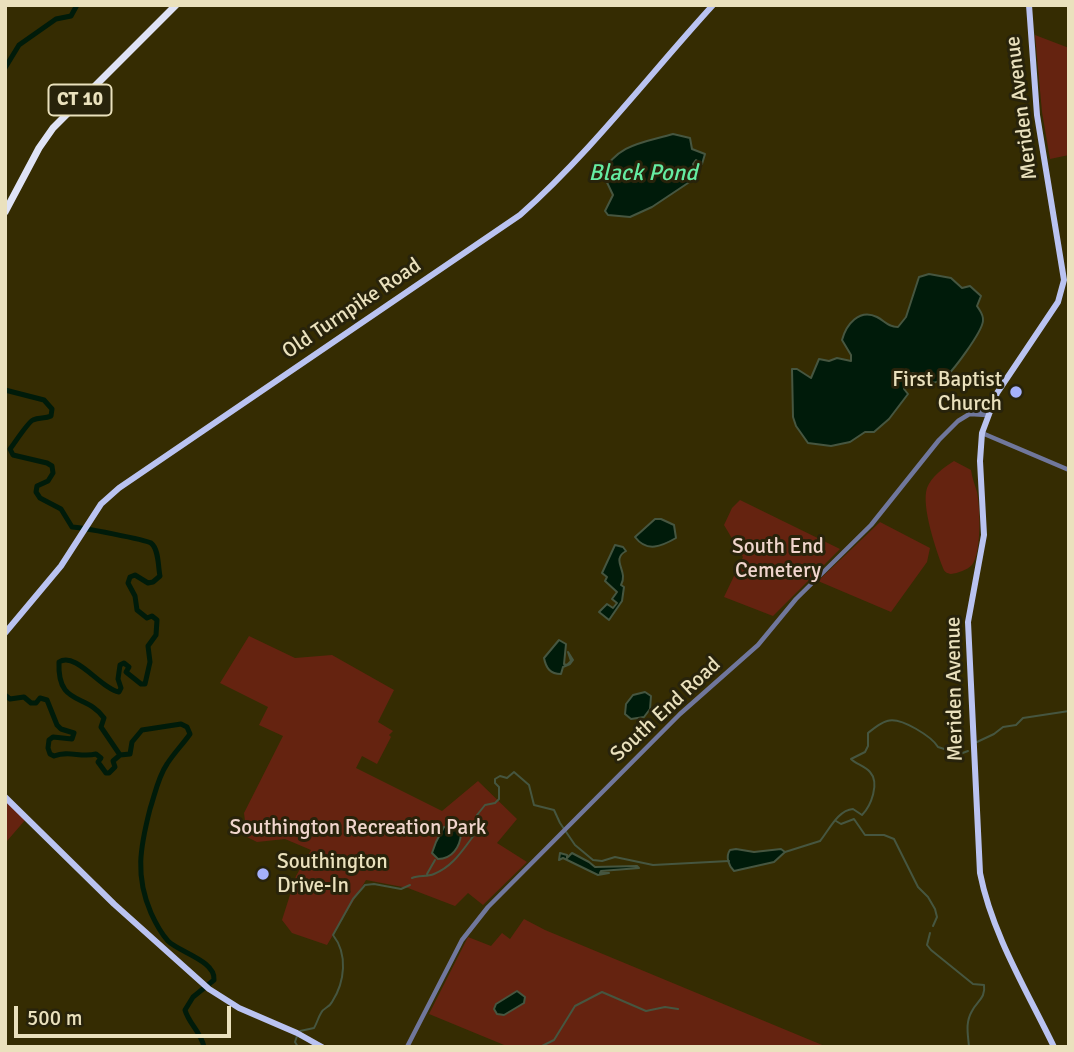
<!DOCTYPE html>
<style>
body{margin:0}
#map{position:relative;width:1074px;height:1052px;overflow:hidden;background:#352c02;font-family:Signika,sans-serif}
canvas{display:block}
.frame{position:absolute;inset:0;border:7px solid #eae1bd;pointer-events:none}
.scale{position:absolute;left:14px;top:1006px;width:217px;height:32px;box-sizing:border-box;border:4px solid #eae1bd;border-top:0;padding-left:9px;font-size:21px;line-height:24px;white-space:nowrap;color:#eae1bd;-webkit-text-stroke:5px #28230b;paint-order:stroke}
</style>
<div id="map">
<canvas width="1074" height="1052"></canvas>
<div class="frame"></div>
<div class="scale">500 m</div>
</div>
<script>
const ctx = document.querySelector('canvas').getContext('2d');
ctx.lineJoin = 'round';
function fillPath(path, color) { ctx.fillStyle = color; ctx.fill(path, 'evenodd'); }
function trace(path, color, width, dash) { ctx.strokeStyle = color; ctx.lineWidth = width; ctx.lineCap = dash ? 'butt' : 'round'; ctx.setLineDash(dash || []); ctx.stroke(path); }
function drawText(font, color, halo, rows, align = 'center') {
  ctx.font = font + ' Signika,sans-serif'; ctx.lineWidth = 6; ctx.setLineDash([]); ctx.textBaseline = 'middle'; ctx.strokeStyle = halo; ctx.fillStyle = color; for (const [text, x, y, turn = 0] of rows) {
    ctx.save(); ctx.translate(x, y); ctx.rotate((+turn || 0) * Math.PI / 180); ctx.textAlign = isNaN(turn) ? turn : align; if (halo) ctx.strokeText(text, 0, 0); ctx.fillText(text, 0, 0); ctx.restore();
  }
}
const green = new Path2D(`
 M 1035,35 L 1069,48 L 1069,155 L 1050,159 L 1042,112 Z
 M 954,461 L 971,470 C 972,478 975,485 977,492 C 980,507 982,552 972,565 C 967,570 958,573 951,574 C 947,573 945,573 943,568 C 936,550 921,506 927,488 C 931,477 944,467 954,461 Z
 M 740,500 L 840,549 L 773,616 L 724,597 L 743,557 L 724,525 L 732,508 Z
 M 880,522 L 930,548 L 927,562 L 891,612 L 818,581 Z
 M 249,636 L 295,658 L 332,655 L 394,690 L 378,722 L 393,731 L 389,735 L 391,737 L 377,764 L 362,756 L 356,768 L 442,811 L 478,781 L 517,819 L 497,843 L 527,862 L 483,905 L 468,893 L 455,906 L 408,888 L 366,880 L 327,945 L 292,933 L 282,920 L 296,876 L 311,850 L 285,839 L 257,842 L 247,837 L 244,813 L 283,736 L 259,725 L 268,707 L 220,683 Z
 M 9,803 L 26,819 L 7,841 L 5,804 Z
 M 524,919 L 545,930 L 827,1047 L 509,1047 L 429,1014 L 468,937 L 491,946 L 502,933 L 510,939 Z`);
const water = new Path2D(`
 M 673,134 L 690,138 L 692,149 L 705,154 L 702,164 L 696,160 L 693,164 L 696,171 L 694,179 L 652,207 L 630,217 L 608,215 L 605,211 L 613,195 L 603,174 C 615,144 647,142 673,134 Z
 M 929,274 L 951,278 L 962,288 L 970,286 L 981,296 L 977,306 C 980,311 984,315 983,321 C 982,332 952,373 943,379 C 937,383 933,383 927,382 L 915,373 L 909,373 L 904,382 L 904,389 L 908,394 L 889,419 L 874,432 L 865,432 L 850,442 L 831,446 L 808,443 L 796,426 L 793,417 L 792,369 L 797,369 L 811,378 L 819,359 L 829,361 L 837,358 L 851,361 L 851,355 L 842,340 C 846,325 859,308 877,317 C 885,321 888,327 898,327 L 906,317 L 919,277 Z
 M 655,519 L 661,519 L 674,525 L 676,538 C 662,546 647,553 635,537 Z
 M 615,545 L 623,547 L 626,551 C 610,560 629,571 621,585 L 624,587 L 622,601 L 609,620 L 599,612 L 607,604 L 613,608 L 617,603 L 612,599 L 617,592 L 605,581 L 607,577 L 602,573 Z
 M 559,640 L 566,644 L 564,664 L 567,665 L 571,661 L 568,652 L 573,660 L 570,664 L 563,667 L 561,674 C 550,674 546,668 544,658 Z
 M 645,692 L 651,696 L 650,709 L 644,717 L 631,719 L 625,714 L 626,704 L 633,695 Z
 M 451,826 L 458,829 L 461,834 C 460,847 452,859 438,859 L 432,853 L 436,842 L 444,827 Z
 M 736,849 L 754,852 L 781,849 L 785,852 L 774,862 L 734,871 C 729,866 725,857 730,850 Z
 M 560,853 L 567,855 L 567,858 L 572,853 L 589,862 L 595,867 L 637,866 L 639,868 L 601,871 L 600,873 L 609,873 L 598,875 L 563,858 L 559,860 Z
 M 517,991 L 525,997 L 524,1003 L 504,1015 L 497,1014 L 494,1009 L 496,1004 Z`);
const stream = new Path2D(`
 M 977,742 L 994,734 L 1003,727 L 1016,725 L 1023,718 L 1069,711
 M 836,821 L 841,824 L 854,819 L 865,835 L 884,835 L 894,839 L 918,887 L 928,897 L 935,909 L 937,917 L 933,926
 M 477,826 L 477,815 L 485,805 L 495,803 L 499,799 L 499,787 L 495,783 L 495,779 L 500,776 L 507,778 L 514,772 L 529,785 L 534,805 L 554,810 L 560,823 L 575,845 L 593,860 L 602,861 L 615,857 L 653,865 L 729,861
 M 785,852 L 820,841 C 829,830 838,810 853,809 L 862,815 C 871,806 880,783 870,772 C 865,766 856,764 851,759 L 865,752 L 868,746 L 868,733 C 873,729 880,723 887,721 C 901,716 933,738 938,747 L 960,754 L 968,751
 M 427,874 L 435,860
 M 412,878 C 419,875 427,877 434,874 C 454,866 463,849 475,834
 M 930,933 L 927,945 L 931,950 L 973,984 L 984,985 C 986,998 977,1001 972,1011 C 965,1023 968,1034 969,1047
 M 300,1031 L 314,1028 C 317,1023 318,1018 321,1013 C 324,1007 329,1008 332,1002 C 345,982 348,954 333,935 L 353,899 L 365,885 L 374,884 L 401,889 L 410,885
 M 297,1036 L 295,1042 L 298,1047
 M 540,1047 L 554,1040 L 575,1006 L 602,992 L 646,1011 L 665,1007 L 678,1009`);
const river = new Path2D(`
 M 5,68 L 19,45 L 56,19 L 71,16 L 77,5
 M 5,390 L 44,400 L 52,409 L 51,416 C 45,419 39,417 33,420 C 28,422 14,444 10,449 L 13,455 L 47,463 L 52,466 L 53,473 L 48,481 L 37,486 L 36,492 L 40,498 L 61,509 L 72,527 C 81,527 146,540 151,543 C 159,549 158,567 160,576 L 153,582 L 148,583 L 135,575 L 130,577 L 128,583 L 135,596 L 137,610 L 147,618 L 152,616 L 157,620 L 156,635 L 148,646 L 150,662 L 145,684 L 141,684 L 126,672 L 129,667 L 124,663 L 120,665 L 118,679 L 121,688 L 119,692 C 101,689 76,651 59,662 C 57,707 87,693 104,718 L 101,727 L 120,755 L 130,754 L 132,742 L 142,730 L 181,724 L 187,727 L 190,734 C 183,744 174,753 167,764 C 158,777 155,794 150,809 C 140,848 135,876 151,913 C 156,924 160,932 168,941 C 179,952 216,961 214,980 L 193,997 L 185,1010 C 189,1024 201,1032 204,1047
 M 5,695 L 10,699 L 24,697 L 31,703 L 36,703 L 40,698 L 47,700 L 57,725 L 61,729 L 74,733 L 72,739 L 53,737 L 49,740 L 48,748 L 50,754 L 54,756 C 69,750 81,758 96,754 L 101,758 L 98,762 L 106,773 L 109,773 L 115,767 L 113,761 L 120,755`);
const minor = new Path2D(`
 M 970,414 L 987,415
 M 982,433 L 1069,470
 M 407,1047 L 462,940 L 488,907 L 680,714 L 758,645 L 796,599 L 871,525 L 939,440 L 958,421 L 976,410 L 982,411 L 987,415`);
const major = new Path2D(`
 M 1029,5 L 1037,115 L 1064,280 L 1058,302 L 997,393 L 982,433 L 980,461 L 984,535 L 968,622 L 980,873 C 992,934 1027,991 1054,1047
 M 5,633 L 61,566 L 101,504 L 119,488 L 520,215 C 591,152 649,75 713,5
 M 5,797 L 114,904 L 209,989 L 239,1008 L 297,1033 L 322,1047`);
const highway = new Path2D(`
 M 5,212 L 39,148 L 53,128 L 176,5`);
const markers = [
 [1016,392,7,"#a5b1fc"],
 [263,874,7,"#a5b1fc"]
];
const shields = [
 [80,100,63]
];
const shieldNames = [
 ["CT 10",80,100]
];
const streetNames = [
 ["Meriden Avenue",1022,108,-97],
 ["Old Turnpike Road",352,309,-34],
 ["Meriden Avenue",955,689,-91],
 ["South End Road",666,710,-43]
];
const poiNames = [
 ["First Baptist",1002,380],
 ["Church",1002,404],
 ["Southington",277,862,"left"],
 ["Drive-In",277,886,"left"]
];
const parkNames = [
 ["South End",778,547],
 ["Cemetery",778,571],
 ["Southington Recreation Park",358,828]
];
const waterNames = [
 ["Black Pond",643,174]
];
fillPath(green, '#652310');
fillPath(water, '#001b0a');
trace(water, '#465640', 2);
trace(stream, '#465640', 2);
trace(river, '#001b0a', 5);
trace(minor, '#70779c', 4.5);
trace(major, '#bac3f1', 6);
trace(highway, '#dfe3f6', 7);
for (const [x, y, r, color] of markers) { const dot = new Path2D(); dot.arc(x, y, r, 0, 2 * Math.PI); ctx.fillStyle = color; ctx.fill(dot); trace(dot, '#28230b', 2.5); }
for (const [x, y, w] of shields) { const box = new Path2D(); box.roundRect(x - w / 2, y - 15.5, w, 31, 5); ctx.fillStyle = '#28230b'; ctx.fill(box); trace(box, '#eae1bd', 2); }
drawText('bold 19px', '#eae1bd', null, shieldNames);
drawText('21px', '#eae1bd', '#28230b', streetNames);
drawText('21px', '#eae1bd', '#28230b', poiNames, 'right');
drawText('21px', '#f0d5cd', '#28230b', parkNames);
drawText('italic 23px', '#65eca2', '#28230b', waterNames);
</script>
